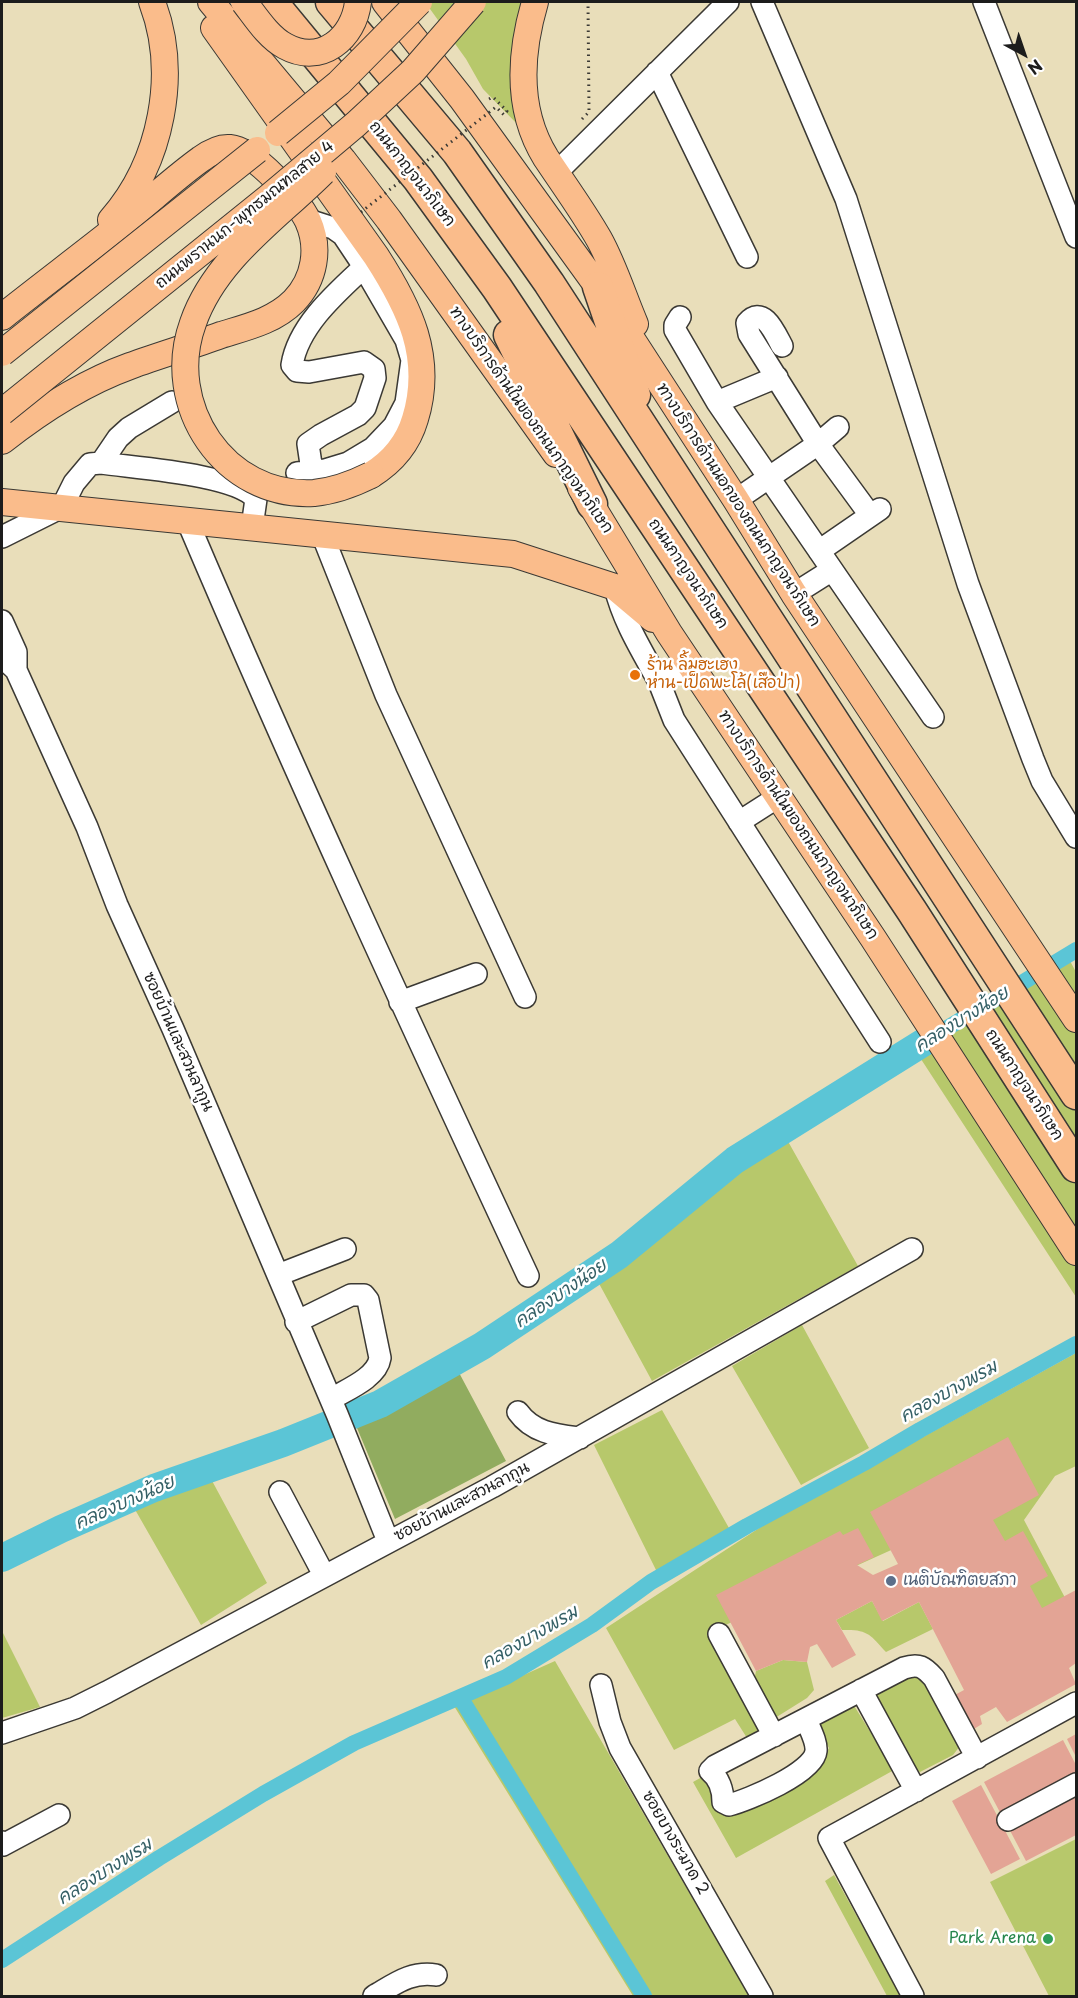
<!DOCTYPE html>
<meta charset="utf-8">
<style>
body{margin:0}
#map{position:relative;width:1078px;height:1998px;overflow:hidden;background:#e9deba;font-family:"Playpen Sans",sans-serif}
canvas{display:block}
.frame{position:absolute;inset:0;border:3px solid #1c1c1c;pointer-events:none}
.north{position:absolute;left:994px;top:24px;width:60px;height:60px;-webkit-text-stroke:4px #fff;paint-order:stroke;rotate:140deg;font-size:16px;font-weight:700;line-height:24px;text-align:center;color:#1c1c1c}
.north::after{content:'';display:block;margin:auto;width:21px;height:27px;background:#1c1c1c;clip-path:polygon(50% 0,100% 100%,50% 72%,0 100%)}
</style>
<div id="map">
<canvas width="1078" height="1998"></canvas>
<div class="frame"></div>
<div class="north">N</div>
</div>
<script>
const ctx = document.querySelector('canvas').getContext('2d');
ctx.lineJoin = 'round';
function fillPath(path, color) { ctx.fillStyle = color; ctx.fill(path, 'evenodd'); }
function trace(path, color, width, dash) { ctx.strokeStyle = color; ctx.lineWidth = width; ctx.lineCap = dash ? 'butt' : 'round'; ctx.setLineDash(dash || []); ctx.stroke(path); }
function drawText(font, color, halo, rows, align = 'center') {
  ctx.font = font + ' "Playpen Sans","Playpen Sans Thai",sans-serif'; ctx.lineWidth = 5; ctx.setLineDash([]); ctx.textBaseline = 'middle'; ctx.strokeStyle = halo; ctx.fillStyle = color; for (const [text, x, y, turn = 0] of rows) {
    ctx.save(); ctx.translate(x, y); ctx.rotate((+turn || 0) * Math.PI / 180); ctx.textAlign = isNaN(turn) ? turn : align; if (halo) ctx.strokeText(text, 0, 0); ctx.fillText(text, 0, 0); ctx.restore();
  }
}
const green = new Path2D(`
 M 425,2 L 523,2 L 521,128 L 483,89 L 466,59 Z
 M 1070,961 L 1076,972 L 1076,1297 L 917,1053 Z
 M 785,1136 L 858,1266 L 652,1381 L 596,1278 L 740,1163 Z
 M 802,1325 L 869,1448 L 801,1485 L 732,1366 Z
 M 1076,1353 L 1076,1466 L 1055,1476 L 1024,1520 L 1072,1611 L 1038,1631 L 973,1513 L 710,1632 L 759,1729 L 747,1738 L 735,1719 L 674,1750 L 606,1628 L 770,1521 Z
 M 662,1410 L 729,1528 L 657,1572 L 594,1445 Z
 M 210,1477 L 267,1583 L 201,1625 L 133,1506 L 156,1495 Z
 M 872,1601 L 883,1621 L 919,1602 L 933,1629 L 886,1652 C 870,1634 867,1629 842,1630 L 836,1620 Z
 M 2,1631 L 40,1707 L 2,1718 Z
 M 783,1660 L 807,1662 L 814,1690 L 807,1698 L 775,1718 L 754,1681 L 756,1671 Z
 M 555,1661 L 749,1996 L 633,1996 L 454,1706 Z
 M 919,1672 L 960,1746 L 953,1755 L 920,1772 L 913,1769 L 876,1700 L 875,1689 Z
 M 853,1704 L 894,1770 L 736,1858 L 693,1782 L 702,1777 L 712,1793 L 728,1813 L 822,1761 L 829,1748 L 814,1722 Z
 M 1076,1839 L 1076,1996 L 1049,1996 L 990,1882 Z
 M 834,1875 L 901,1996 L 887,1996 L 825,1881 Z`);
const forest = new Path2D(`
 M 456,1367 L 506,1461 L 395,1519 L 357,1428 L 421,1392 Z`);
const canal = new Path2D(`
 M 929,1039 L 1076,950
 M 460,1697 L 644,1996
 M 2,1960 L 159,1858 L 263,1794 L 354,1743 L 506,1677 L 592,1625 L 651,1582 L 747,1526 L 864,1463 L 920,1430 L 1076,1344`);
const river = new Path2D(`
 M 2,1558 L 61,1529 L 154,1488 L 283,1443 L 380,1404 L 482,1346 L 619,1255 L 735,1160 L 929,1039`);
const building = new Path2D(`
 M 1008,1437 L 1039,1495 L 993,1520 L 1005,1541 L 1023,1531 L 1048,1576 L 1030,1586 L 1042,1608 L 1076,1590 L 1076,1663 L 1069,1668 L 1076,1684 L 1007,1722 L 996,1707 L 980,1716 L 982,1724 L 969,1732 L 951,1697 L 964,1690 L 919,1602 L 882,1621 L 872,1601 L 836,1620 L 856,1655 L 832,1668 L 817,1644 L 810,1647 L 807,1662 L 783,1660 L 756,1671 L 716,1595 L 840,1531 L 843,1535 L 858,1528 L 874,1557 L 857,1565 L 873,1575 L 898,1564 L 870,1512 Z
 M 1076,1734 L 1076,1757 L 1067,1739 Z
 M 1063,1740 L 1076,1765 L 1076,1781 L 1004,1820 L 984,1782 Z
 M 981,1785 L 1020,1859 L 991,1874 L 952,1801 Z
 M 1076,1786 L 1076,1835 L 1026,1861 L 1006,1823 Z`);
const path = new Path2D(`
 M 489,99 L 493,97 L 507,111 L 504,115 L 496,107
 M 582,119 L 589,112 L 588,2`);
const minor = new Path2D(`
 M 762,2 L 846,199 L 968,584 L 1033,759 L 1042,781 L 1076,837
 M 984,2 L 1076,237
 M 657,72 L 747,257
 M 557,172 L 728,2
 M 680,317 L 675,325 L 675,330 L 717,402 L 933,717
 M 782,346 C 775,333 763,304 747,323 L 749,334 L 818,444 L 870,515
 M 717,402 L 777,377
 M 101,463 L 118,438 L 129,428 L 172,402
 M 312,471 L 308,444 L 321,435 L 358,415 L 365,408 L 375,378 L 374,369 L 364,362 L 309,372 L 297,371 L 292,365 C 298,326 336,293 364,267
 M 297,473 L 325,470 L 348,463 L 373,448 L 394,426 L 406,403 L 412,360 L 406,340 L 359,259 L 343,235 L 333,228 L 308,220
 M 736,500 L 818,444 L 838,427
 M 187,520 C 295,774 411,1025 528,1276
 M 322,534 L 386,695 L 525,997
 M 2,537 L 62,507 L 74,483 L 90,464 L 101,463 C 135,468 236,474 256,499 L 252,527
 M 819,551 L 880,509
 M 615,587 C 623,621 642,651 659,682
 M 794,594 L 832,570
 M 2,621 L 16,652 L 16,670
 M 2,657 L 16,670 L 87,827 L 117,905 L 173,1029 L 337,1414 L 388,1541
 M 690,665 L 659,682 L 674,720 L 880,1042
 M 739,822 L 778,797
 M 400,1002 L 476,974
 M 278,1275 L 345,1249
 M 296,1322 L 351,1295 L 364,1295 L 368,1300 L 380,1358 C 377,1378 346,1390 331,1399
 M 518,1412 C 533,1433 556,1435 580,1438
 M 280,1492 L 324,1575
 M 719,1634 L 774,1736
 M 601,1685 L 610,1722 L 620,1748 L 762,1996
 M 861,1690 L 916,1791
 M 806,1719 C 809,1728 817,1741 816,1751 C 814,1773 748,1800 729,1805 L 723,1802 C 723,1790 719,1778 710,1771 L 715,1766 L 904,1668 C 919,1663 924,1667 934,1678 L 977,1758
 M 2,1733 L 75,1708 L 107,1692 L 492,1487 L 912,1249
 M 1008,1820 L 1076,1784
 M 2,1842 L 3,1845 L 59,1815
 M 374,1996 C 395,1984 411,1971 436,1975
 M 913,1996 L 829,1838 L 1076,1703`);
const major = new Path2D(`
 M 211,2 L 343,160 L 389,220 L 556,454
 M 385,2 L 462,99 L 598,287 L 736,500 L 794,594 L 1076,1019
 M 535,2 C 520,53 516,110 546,158 C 564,185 583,211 599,239 C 614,266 623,296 635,324
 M 214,28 L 376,256 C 409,307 434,357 415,419 C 408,443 392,462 371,475
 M 111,220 C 162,162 179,73 152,2
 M 2,317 C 41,286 81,256 120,225 C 147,204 173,179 201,159 C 209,153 220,147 230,148 C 254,150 298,200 308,221 C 320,248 315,279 294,301 C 274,321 247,327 221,335 C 191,346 160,355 130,366 C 83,383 40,411 2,441
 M 581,488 L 669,633 L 873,938 L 1076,1252
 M 2,502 L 513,554 L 615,587 L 653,619`);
const highway = new Path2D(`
 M 272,2 L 418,179 L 497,288 L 912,911 L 1076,1167
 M 331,2 L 457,152 L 549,283 L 1076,1094
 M 598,287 L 635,395
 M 509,335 L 592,504`);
const pathBridge = new Path2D(`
 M 361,212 L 496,107`);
const majorBridge = new Path2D(`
 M 244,2 C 255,16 268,37 285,46 C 321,66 354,38 358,2
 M 278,133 L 339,83 L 419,2
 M 323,172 C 277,218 215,259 193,323 C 163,405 224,498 314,493 C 334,491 353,484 371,475
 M 2,353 L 257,150
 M 2,412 L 268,198 L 356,124 L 413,71 L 473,2`);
const markers = [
 [635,675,6,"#e8710a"],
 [891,1581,6,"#5c6f8a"],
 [1048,1939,6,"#2e9e5b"]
];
const streetNames = [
 ["ถนนกาญจนาภิเษก",412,174,52],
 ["ถนนพรานนก-พุทธมณฑลสาย 4",245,215,-39],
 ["ทางบริการด้านในของถนนกาญจนาภิเษก",531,420,55],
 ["ทางบริการด้านนอกของถนนกาญจนาภิเษก",738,505,57],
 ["ถนนกาญจนาภิเษก",688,574,56],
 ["ทางบริการด้านในของถนนกาญจนาภิเษก",798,825,56],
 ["ซอยบ้านและสวนลากูน",178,1042,66],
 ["ถนนกาญจนาภิเษก",1024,1085,57],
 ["ซอยบ้านและสวนลากูน",462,1502,-28],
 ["ซอยบางระมาด 2",675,1843,60]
];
const foodNames = [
 ["ร้าน ลิ้มฮะเฮง",647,666],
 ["ห่าน-เป็ดพะโล้(เสือป่า)",647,684]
];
const serviceNames = [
 ["เนติบัณฑิตยสภา",903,1581]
];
const leisureNames = [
 ["Park Arena",1036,1939]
];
const waterNames = [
 ["คลองบางน้อย",962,1020,-32],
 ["คลองบางน้อย",561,1294,-34],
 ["คลองบางพรม",949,1392,-29],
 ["คลองบางน้อย",125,1503,-24],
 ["คลองบางพรม",530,1638,-30],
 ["คลองบางพรม",105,1872,-32]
];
fillPath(green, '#b7c86b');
fillPath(forest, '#91ac5f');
trace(canal, '#5bc5d6', 16);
trace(river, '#5bc5d6', 28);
fillPath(building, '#e3a495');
trace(minor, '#3b3934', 24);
trace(major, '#3b3934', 28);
trace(highway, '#3b3934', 33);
trace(path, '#3b3934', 3, [1.5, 4.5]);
trace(minor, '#fff', 21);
trace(major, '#fabc8b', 26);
trace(highway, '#fabc8b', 30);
trace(majorBridge, '#3b3934', 28, []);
trace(pathBridge, '#3b3934', 3, [1.5, 4.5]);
trace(majorBridge, '#fabc8b', 26);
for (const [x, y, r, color] of markers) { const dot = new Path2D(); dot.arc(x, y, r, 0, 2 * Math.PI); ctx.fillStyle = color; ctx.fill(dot); trace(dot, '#fff', 2); }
drawText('16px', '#1c1c1c', '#fff', streetNames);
drawText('16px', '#c56008', '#fff', foodNames, 'left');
drawText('16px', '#4e5e75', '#fff', serviceNames, 'left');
drawText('16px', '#27864d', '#fff', leisureNames, 'right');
drawText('italic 18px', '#356066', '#fff', waterNames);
</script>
